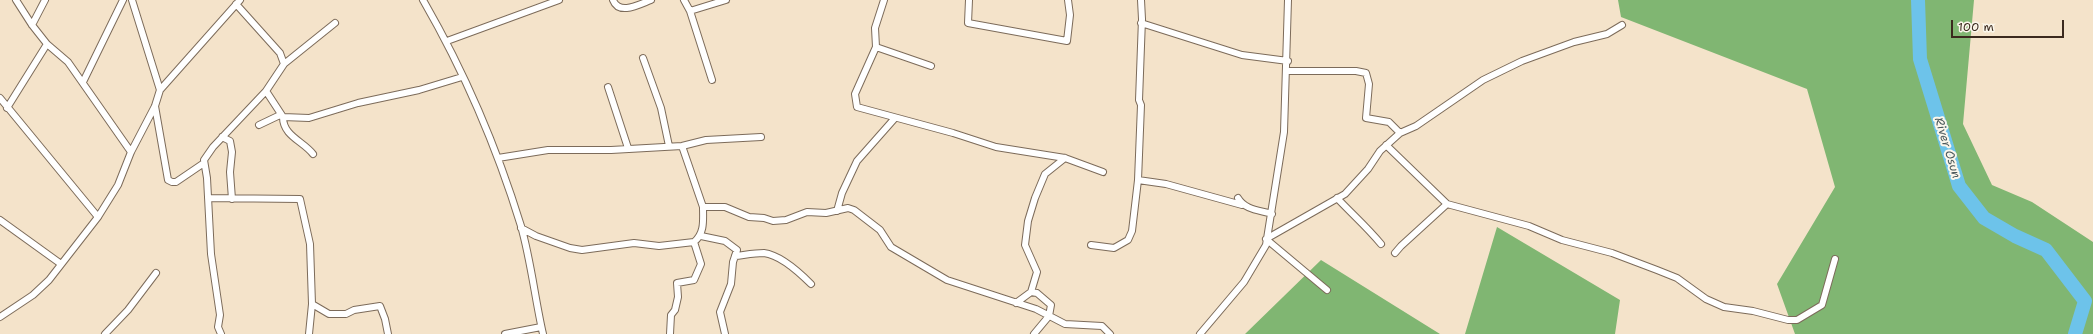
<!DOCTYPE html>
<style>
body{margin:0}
#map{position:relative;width:2093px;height:334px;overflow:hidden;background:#f4e3ca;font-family:"Shantell Sans",sans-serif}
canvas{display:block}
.scale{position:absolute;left:1951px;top:20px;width:113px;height:18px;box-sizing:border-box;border:2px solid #3b2a1e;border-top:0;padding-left:5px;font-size:12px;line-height:14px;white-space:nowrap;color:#3b2a1e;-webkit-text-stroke:3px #fbf7ec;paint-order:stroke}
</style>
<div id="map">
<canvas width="2093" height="334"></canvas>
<div class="scale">100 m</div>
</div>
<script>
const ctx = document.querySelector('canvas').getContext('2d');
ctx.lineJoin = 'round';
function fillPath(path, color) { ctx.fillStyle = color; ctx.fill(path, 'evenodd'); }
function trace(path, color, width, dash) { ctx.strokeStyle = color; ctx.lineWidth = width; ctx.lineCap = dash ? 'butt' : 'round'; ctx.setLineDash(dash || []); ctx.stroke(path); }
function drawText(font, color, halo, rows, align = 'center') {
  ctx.font = font + ' "Shantell Sans",sans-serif'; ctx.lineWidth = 4; ctx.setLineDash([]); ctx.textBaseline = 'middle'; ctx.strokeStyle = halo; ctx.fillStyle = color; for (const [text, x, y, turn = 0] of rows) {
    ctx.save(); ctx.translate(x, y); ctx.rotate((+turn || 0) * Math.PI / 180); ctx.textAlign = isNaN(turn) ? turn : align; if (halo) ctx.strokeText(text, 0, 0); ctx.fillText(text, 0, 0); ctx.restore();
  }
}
const forest = new Path2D(`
 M 1618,0 L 1974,0 L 1963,124 L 1992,185 L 2032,202 L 2093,242 L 2093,334 L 1795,334 L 1777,284 L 1835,187 L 1807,89 L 1621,17 Z
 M 1497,227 L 1620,300 L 1615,334 L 1465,334 Z
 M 1321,260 L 1440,334 L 1245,334 Z`);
const river = new Path2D(`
 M 1918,0 L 1920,59 L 1959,186 L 1984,218 L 2015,236 L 2046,250 L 2085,301 L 2075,334`);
const street = new Path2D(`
 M 132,0 L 160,90
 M 423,0 C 464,71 497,148 521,226 C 531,261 535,299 543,334
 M 613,0 C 619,16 640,4 651,0
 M 684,0 L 690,11 L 726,0
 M 884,0 L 875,28 L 876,47 L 931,66
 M 969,0 L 968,23 L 1067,41 L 1070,15 L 1068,0
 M 690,11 L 712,80
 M 1141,23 L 1242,55 L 1288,61
 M 32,25 L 45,0
 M 447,41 L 559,0
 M 47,44 L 68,62 L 131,152
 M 876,47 L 855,94 L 857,107 L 953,133 L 996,147 L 1065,158 L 1103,172
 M 643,58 L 661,108 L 669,146
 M 284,64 L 335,23
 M 1288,71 L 1356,71 L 1366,73 L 1369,84 L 1366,118 L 1389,122 L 1400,133
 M 83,82 L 123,0
 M 608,87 L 628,148
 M 266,91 L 283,117 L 309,118 L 358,103 L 419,90 L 462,77
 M 0,98 L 98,217
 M 155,106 L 168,180 L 172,182 L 176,182 L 204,163
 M 7,108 L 47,44 L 32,25 L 16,0
 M 283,117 C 283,136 303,141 313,154
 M 259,125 L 280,115
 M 222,137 L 230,141 L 232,152 L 230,172 L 232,199
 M 1386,145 L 1447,204 L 1401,246 L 1395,253
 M 682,146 L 703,207
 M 498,158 L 548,150 L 611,150 L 682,146 L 706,140 L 761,137
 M 1138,180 L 1166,184 L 1242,205
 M 208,198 L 300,199 L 310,244 L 312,304 L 329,314 L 346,314 L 354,310 L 380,306 L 385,319 L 388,334
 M 1238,198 C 1245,210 1259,210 1272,214
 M 1337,198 C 1352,214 1367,227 1381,244
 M 1447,204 L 1529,226 L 1562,240 L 1612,253 L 1657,270 L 1677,278 L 1706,299 L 1724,307 L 1753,311 L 1788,320 L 1797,320 L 1822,305 L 1835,259
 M 837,211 L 842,193 L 857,161 L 895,118
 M 0,220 L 61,264
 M 521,228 L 536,236 L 570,248 L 582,250 L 634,243 L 659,246 L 694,242
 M 701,236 L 725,241 L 737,250 L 733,262 L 731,284 L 720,312 L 725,334
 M 1266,239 L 1345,194 L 1368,169 L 1380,151 L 1400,133 L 1416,126 L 1483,80 L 1522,61 L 1574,42 L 1607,34 L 1622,25
 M 1266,239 L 1327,290
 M 1091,245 L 1114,248 L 1128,240 L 1132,231 L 1138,180 L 1141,105 L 1139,100 L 1142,19 L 1141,0
 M 735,256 C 744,255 755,253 764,253 C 780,255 800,273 811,284
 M 1031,292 L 1037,293 L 1051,305 L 1049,316 L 1034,334
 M 1016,303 L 1031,292 L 1037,272 L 1025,245 L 1028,221 L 1035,198 L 1045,174 L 1065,158
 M 0,317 L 33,295 L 49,280 L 98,217 L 118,185 L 131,152 L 155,106 L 160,90 L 240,0
 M 105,334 L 128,310 L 156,273
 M 221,334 L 218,327 L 220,315 L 211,254 L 207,178 L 204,160 L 213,147 L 266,91 L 284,64 L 280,53 L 236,4
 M 309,334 L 312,304
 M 505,334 L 541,327
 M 670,334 L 671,315 L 675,310 L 678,297 L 677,283 L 694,280 L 701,264 L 694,242 C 705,233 703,220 703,207 L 725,207 L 749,217 L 764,218 L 773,221 L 786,220 L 807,212 L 826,213 L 848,208 L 854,210 L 880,230 L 891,247 L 947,280 L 1036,309 L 1065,324 L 1102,326 L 1110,334
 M 1200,334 L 1244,282 L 1266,245 L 1284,132 L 1288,0`);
const waterNames = [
 ["River Osun",1947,148,73]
];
fillPath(forest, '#80b672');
trace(river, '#6dc3ea', 14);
trace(street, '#7c6b5a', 8);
trace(street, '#fff', 6);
drawText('italic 12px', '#4a585b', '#fbf7ec', waterNames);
</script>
